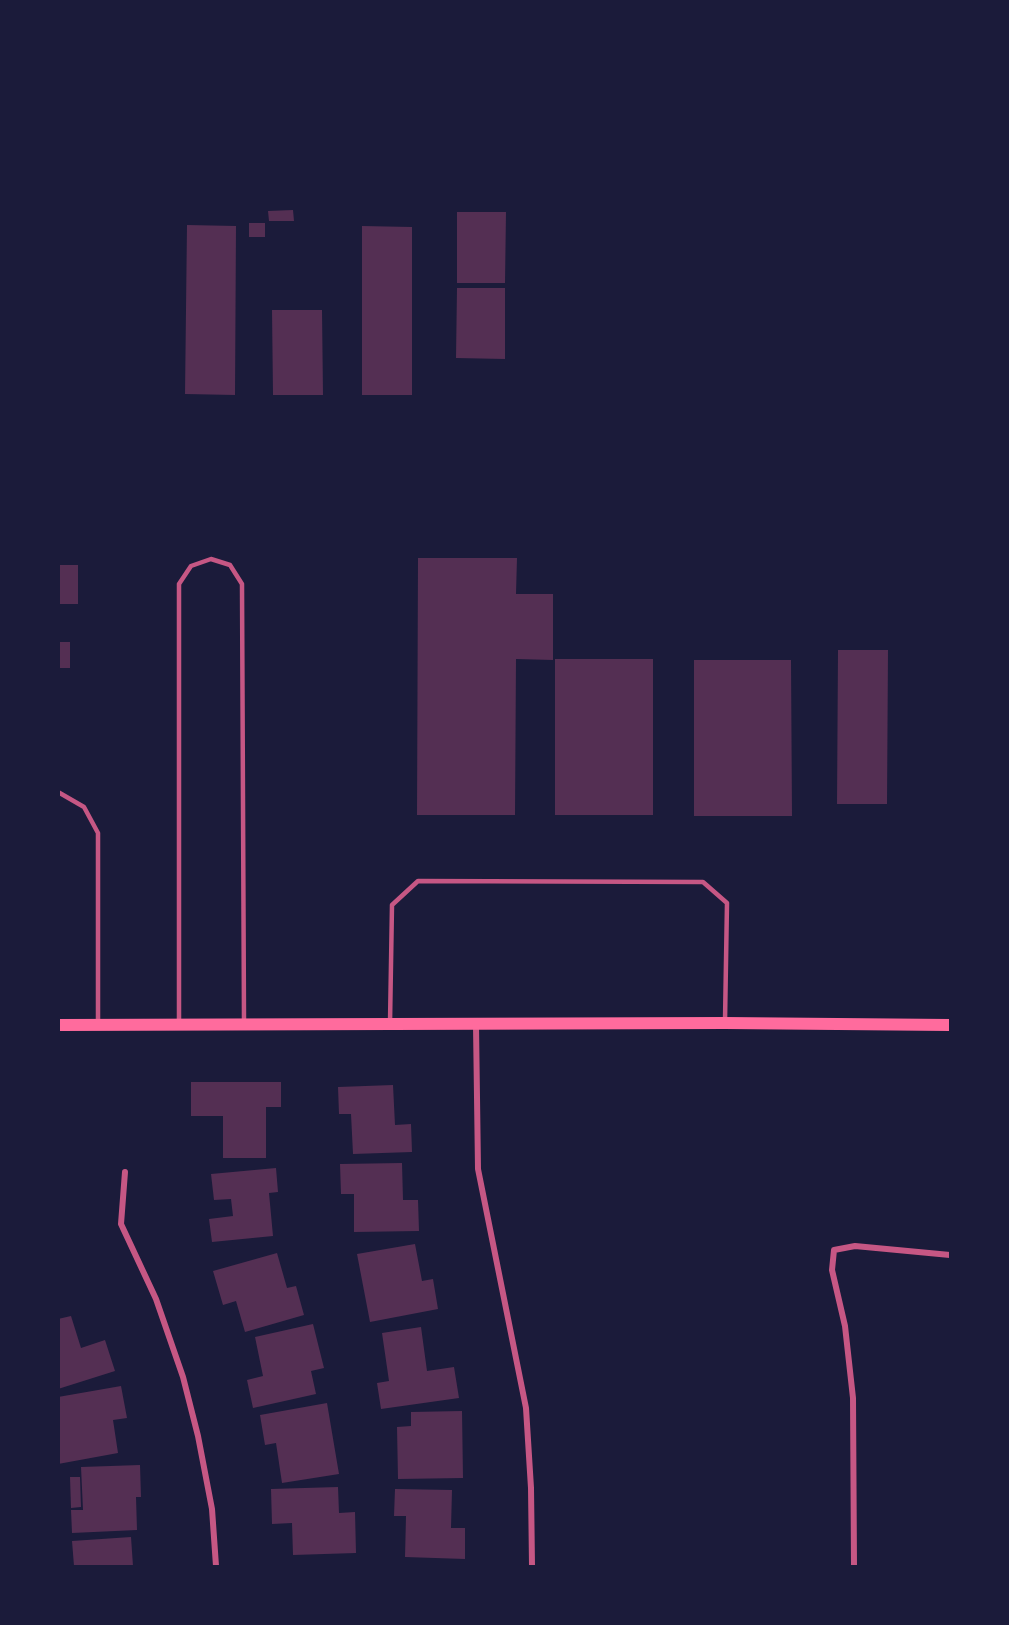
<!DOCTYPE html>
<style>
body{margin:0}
#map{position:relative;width:1009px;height:1625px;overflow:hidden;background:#1b1b3a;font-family:"DejaVu Sans",sans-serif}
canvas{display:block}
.frame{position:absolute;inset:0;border:60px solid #1b1b3a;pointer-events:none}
</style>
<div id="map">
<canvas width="1009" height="1625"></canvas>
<div class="frame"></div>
</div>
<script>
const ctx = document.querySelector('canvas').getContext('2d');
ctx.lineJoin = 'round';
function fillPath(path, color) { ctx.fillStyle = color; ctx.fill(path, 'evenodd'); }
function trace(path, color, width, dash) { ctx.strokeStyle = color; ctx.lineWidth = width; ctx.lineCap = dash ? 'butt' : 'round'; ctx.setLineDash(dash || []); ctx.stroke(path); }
const building = new Path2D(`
 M 293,210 L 294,221 L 269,221 L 268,211 Z
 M 457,212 L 506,212 L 505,283 L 457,283 Z
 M 249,223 L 265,223 L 265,237 L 249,237 Z
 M 187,225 L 236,226 L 235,395 L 185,394 Z
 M 362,226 L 412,227 L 412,395 L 362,395 Z
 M 457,288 L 505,288 L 505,359 L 456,358 Z
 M 272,310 L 322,310 L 323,395 L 273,395 Z
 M 418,558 L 517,558 L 516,594 L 553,594 L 553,660 L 516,659 L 515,815 L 417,815 Z
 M 58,565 L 78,565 L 78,604 L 58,604 Z
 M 58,642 L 70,642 L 70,668 L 58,668 Z
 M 838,650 L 888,650 L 887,804 L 837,804 Z
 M 555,659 L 653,659 L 653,815 L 555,815 Z
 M 694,660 L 791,660 L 792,816 L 694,816 Z
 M 191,1082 L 281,1082 L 281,1107 L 266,1107 L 266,1158 L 223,1158 L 223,1116 L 191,1116 Z
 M 393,1085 L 395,1125 L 411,1124 L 412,1152 L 353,1154 L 351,1114 L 339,1114 L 338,1087 Z
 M 402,1163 L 403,1200 L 418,1200 L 419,1231 L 354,1232 L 354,1194 L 341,1194 L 340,1164 Z
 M 276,1168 L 278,1192 L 269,1193 L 273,1236 L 212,1242 L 209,1219 L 233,1216 L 231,1199 L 214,1200 L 211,1174 Z
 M 415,1244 L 422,1281 L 433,1279 L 438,1309 L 370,1322 L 357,1254 Z
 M 277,1253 L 287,1288 L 296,1286 L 304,1315 L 245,1332 L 236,1301 L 223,1305 L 213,1271 Z
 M 71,1316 L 81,1348 L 105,1340 L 115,1371 L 58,1389 L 58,1319 Z
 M 313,1324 L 324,1368 L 311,1371 L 316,1394 L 253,1408 L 247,1380 L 263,1376 L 255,1337 Z
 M 421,1327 L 427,1371 L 454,1367 L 459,1398 L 381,1409 L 377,1383 L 389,1381 L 382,1333 Z
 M 121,1386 L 127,1418 L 113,1420 L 118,1453 L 58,1464 L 58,1397 Z
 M 327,1403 L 339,1474 L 282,1483 L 276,1443 L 265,1445 L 260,1415 Z
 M 462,1411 L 463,1478 L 398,1479 L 397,1427 L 411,1426 L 411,1412 Z
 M 140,1465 L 141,1497 L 136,1497 L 137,1530 L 72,1533 L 71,1510 L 83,1510 L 81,1467 Z
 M 70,1477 L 80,1477 L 81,1507 L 71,1508 Z
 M 338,1487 L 339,1513 L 355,1512 L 356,1553 L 293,1555 L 292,1523 L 272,1524 L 271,1489 Z
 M 395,1489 L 452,1490 L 451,1528 L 465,1528 L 465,1559 L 405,1557 L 406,1516 L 394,1516 Z
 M 131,1537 L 133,1566 L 74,1566 L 72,1541 Z`);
const service = new Path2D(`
 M 58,792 L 84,807 L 98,833 L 98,1022
 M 390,1023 L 392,905 L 418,881 L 703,882 L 727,903 L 725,1021
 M 179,1024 L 179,584 L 191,566 L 211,559 L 230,565 L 242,584 L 244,1022`);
const minor = new Path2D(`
 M 476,1025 L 478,1169 L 526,1408 L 531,1488 L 532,1566
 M 125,1172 L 121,1224 L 156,1299 L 183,1377 L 198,1436 L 212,1509 L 216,1566
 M 854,1566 L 853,1398 L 845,1326 L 832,1270 L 834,1250 L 855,1246 L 950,1255`);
const secondary = new Path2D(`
 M 58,1025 L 725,1023 L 950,1025`);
fillPath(building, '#542f53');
trace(service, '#c65784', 4.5);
trace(minor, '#c65784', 6);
trace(secondary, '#ff6b9d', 12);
</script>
